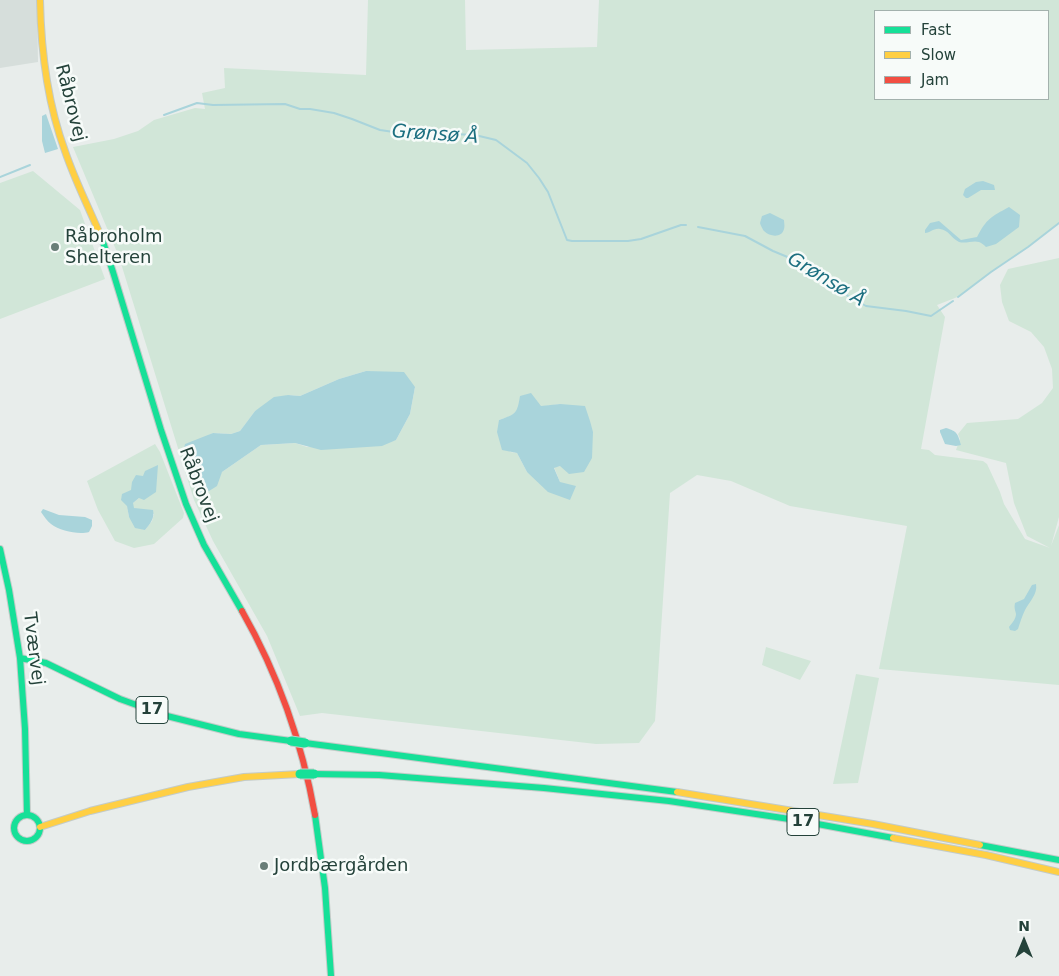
<!DOCTYPE html>
<meta charset="utf-8">
<style>
body{margin:0}
#map{position:relative;width:1059px;height:976px;overflow:hidden;background:#e8edeb;font-family:"DejaVu Sans",sans-serif}
canvas{display:block}
.legend{position:absolute;left:874px;top:10px;width:175px;height:90px;box-sizing:border-box;background:#f7fbf9;border:1px solid #a3b1ad;margin:0;padding:6px 9px;list-style:none;font-size:15px;color:#24423a}
.legend li{display:flex;align-items:center;gap:10px;height:25px}
.legend b{width:25px;border:1px solid #a3b1ad}
.north{position:absolute;left:999px;top:916px;width:50px;height:50px;-webkit-text-stroke:4px #f7fbf9;paint-order:stroke;rotate:0deg;font-size:14px;font-weight:700;line-height:20px;text-align:center;color:#24423a}
.north::after{content:'';display:block;margin:auto;width:18px;height:22px;background:#24423a;clip-path:polygon(50% 0,100% 100%,50% 72%,0 100%)}
</style>
<div id="map">
<canvas width="1059" height="976"></canvas>
<ul class="legend">
<li><b style="height:6px;background:#16e098"></b>Fast</li>
<li><b style="height:6px;background:#ffcf43"></b>Slow</li>
<li><b style="height:6px;background:#f24e42"></b>Jam</li>
</ul>
<div class="north">N</div>
</div>
<script>
const ctx = document.querySelector('canvas').getContext('2d');
ctx.lineJoin = 'round';
function fillPath(path, color) { ctx.fillStyle = color; ctx.fill(path, 'evenodd'); }
function trace(path, color, width, dash) { ctx.strokeStyle = color; ctx.lineWidth = width; ctx.lineCap = dash ? 'butt' : 'round'; ctx.setLineDash(dash || []); ctx.stroke(path); }
function drawText(font, color, halo, rows, align = 'center') {
  ctx.font = font + ' "DejaVu Sans",sans-serif'; ctx.lineWidth = 5; ctx.setLineDash([]); ctx.textBaseline = 'middle'; ctx.strokeStyle = halo; ctx.fillStyle = color; for (const [text, x, y, turn = 0] of rows) {
    ctx.save(); ctx.translate(x, y); ctx.rotate((+turn || 0) * Math.PI / 180); ctx.textAlign = isNaN(turn) ? turn : align; if (halo) ctx.strokeText(text, 0, 0); ctx.fillText(text, 0, 0); ctx.restore();
  }
}
const built = new Path2D(`
 M 0,0 L 37,0 L 38,62 L 0,68 Z`);
const green = new Path2D(`
 M 368,0 L 465,0 L 466,50 L 597,47 L 599,0 L 1059,0 L 1059,223 L 1028,247 L 991,272 L 960,296 L 937,305 L 945,317 L 921,449 L 929,450 L 935,455 L 983,461 L 987,464 L 1000,492 L 1004,504 L 1025,539 L 1050,548 L 1027,536 L 1014,503 L 1006,463 L 956,450 L 960,439 L 958,434 L 967,423 L 1018,419 L 1042,403 L 1053,388 L 1052,369 L 1044,347 L 1031,332 L 1009,321 L 1002,302 L 1000,285 L 1008,269 L 1059,258 L 1059,517 L 1051,546 L 1059,525 L 1059,685 L 879,669 L 907,526 L 790,506 L 731,481 L 697,475 L 670,493 L 655,721 L 639,743 L 596,744 L 322,713 L 300,716 L 267,636 L 213,541 L 194,500 L 119,257 L 73,147 L 114,139 L 138,131 L 154,120 L 195,108 L 205,109 L 202,93 L 225,88 L 224,68 L 366,75 ZM 875,11 L 1048,11 L 1048,99 L 875,99 ZM 366,371 L 415,387 L 410,414 L 396,440 L 307,447 L 295,443 L 261,445 L 222,472 L 201,495 L 190,473 L 183,450 L 213,433 L 231,434 L 240,431 L 255,411 L 288,395 L 300,396 L 339,379 ZM 560,404 L 560,466 L 554,467 L 560,482 L 527,472 L 517,453 L 510,452 L 499,420 L 511,416 L 518,410 Z
 M 33,171 L 80,210 L 105,279 L 0,319 L 0,183 Z
 M 155,444 L 160,452 L 184,513 L 183,518 L 154,544 L 134,548 L 115,541 L 98,510 L 87,481 ZM 143,477 L 139,498 L 133,503 L 133,508 L 154,514 L 152,521 L 145,530 L 129,517 C 125,497 131,491 143,477 Z
 M 766,647 L 811,661 L 800,680 L 762,665 Z
 M 856,674 L 879,678 L 858,783 L 833,784 Z`);
const water = new Path2D(`
 M 46,114 L 58,149 L 45,153 L 42,141 L 42,116 Z
 M 983,181 L 994,185 L 995,190 L 981,190 L 968,198 L 966,198 L 963,195 L 965,189 L 976,182 Z
 M 1009,207 L 1020,215 L 1019,227 L 996,244 L 986,247 C 984,245 982,243 979,242 C 973,240 966,244 959,242 C 951,238 949,230 940,229 C 933,228 931,233 925,233 L 925,230 L 930,223 L 939,221 L 961,240 L 977,237 C 987,218 991,217 1009,207 Z
 M 770,213 L 784,220 C 784,222 785,227 784,229 C 782,238 770,237 764,231 C 763,230 760,224 760,223 L 762,216 Z
 M 366,371 L 404,372 L 415,387 L 410,414 L 396,440 L 382,446 L 321,450 L 295,443 L 261,445 L 222,472 L 217,486 L 201,496 C 194,482 180,460 185,444 L 213,433 L 231,434 L 240,431 L 255,411 L 274,397 L 288,395 L 300,396 L 339,379 Z
 M 531,393 L 541,406 L 560,404 L 585,406 L 590,421 L 593,432 L 592,458 L 584,472 L 569,474 L 560,466 L 554,468 L 560,482 L 576,486 L 570,500 L 548,492 L 527,472 L 517,453 L 502,450 L 497,432 L 499,420 C 516,414 517,414 520,396 Z
 M 946,428 C 957,431 958,434 961,445 L 956,446 L 945,444 L 940,432 L 940,430 Z
 M 158,465 L 156,492 L 144,500 L 139,498 L 133,503 L 134,508 L 153,510 C 155,518 150,524 145,530 L 135,528 L 129,517 L 127,506 L 121,500 L 122,494 L 131,490 L 132,482 L 136,475 L 143,476 L 145,471 Z
 M 43,509 L 59,515 L 85,517 L 92,520 L 92,526 L 89,532 C 79,535 60,531 51,524 C 47,521 44,516 41,512 Z
 M 1036,584 C 1038,594 1029,602 1025,610 C 1022,616 1020,623 1018,629 L 1015,631 L 1010,630 L 1009,627 C 1012,623 1016,619 1016,614 C 1015,609 1014,608 1015,603 L 1024,599 L 1032,585 Z`);
const stream = new Path2D(`
 M 164,115 L 197,103 L 213,105 L 285,104 L 300,109 L 310,109 L 334,113 L 352,119 L 380,130 L 414,135 L 431,133 L 475,135 L 496,140 L 527,163 L 539,178 L 548,192 L 567,240 L 572,241 L 628,241 L 641,239 L 681,225 L 686,225
 M 0,177 L 30,165
 M 698,227 L 745,236 L 773,251 L 802,263 L 815,272 L 823,276 L 848,296 L 866,306 L 906,311 L 931,316 L 953,301
 M 958,297 L 991,272 L 1028,247 L 1059,223`);
const fast = new Path2D(`
 M 102,239 L 113,272 L 161,430 L 186,504 L 204,545 L 242,611
 M 0,549 L 9,590 L 20,658 L 46,663 L 120,699 L 167,716 L 239,734 L 291,741
 M 20,658 L 25,729 L 27,814
 M 305,743 L 677,792
 M 314,774 L 379,775 L 544,788 L 669,801 L 796,820 L 893,838
 M14 828a13 13 0 1 1 26 0a13 13 0 1 1-26 0Z
 M 315,815 L 325,888 L 331,976
 M 980,845 L 1059,860`);
const slow = new Path2D(`
 M 40,0 C 41,52 47,102 65,151 C 75,181 90,210 102,239
 M 677,792 L 873,824 L 980,845
 M 40,827 L 90,811 L 188,787 L 244,777 L 300,774
 M 893,838 L 986,855 L 1059,872`);
const jam = new Path2D(`
 M 242,611 C 279,676 302,742 315,815`);
const fastBridge = new Path2D(`
 M 291,741 L 305,743
 M 300,774 L 314,774`);
const markers = [
 [55,247,5,"#697e78"],
 [264,866,5,"#697e78"]
];
const shields = [
 [152,710,32],
 [803,822,32]
];
const shieldNames = [
 ["17",152,710],
 ["17",803,822]
];
const streetNames = [
 ["Råbrovej",70,103,76],
 ["Råbrovej",198,485,69],
 ["Tværvej",33,649,83]
];
const poiNames = [
 ["Råbroholm",65,237],
 ["Shelteren",65,258],
 ["Jordbærgården",274,866]
];
const waterNames = [
 ["Grønsø Å",435,135,4],
 ["Grønsø Å",826,280,31]
];
fillPath(built, '#d6dedb');
fillPath(green, '#d1e6d8');
fillPath(water, '#a9d4db');
trace(stream, '#a9d4db', 2);
trace(fast, '#c3cbc8', 8);
trace(slow, '#c3cbc8', 8);
trace(jam, '#c3cbc8', 8);
trace(fast, '#16e098', 6);
trace(slow, '#ffcf43', 6);
trace(jam, '#f24e42', 6);
trace(fastBridge, '#c3ccc9', 11, []);
trace(fastBridge, '#16e098', 9);
for (const [x, y, r, color] of markers) { const dot = new Path2D(); dot.arc(x, y, r, 0, 2 * Math.PI); ctx.fillStyle = color; ctx.fill(dot); trace(dot, '#f7fbf9', 2); }
for (const [x, y, w] of shields) { const box = new Path2D(); box.roundRect(x - w / 2, y - 13.5, w, 27, 4); ctx.fillStyle = '#f7fbf9'; ctx.fill(box); trace(box, '#24423a', 1); }
drawText('bold 16px', '#24423a', null, shieldNames);
drawText('18px', '#24423a', '#f7fbf9', streetNames);
drawText('18px', '#24423a', '#f7fbf9', poiNames, 'left');
drawText('italic 19px', '#1c6f80', '#f7fbf9', waterNames);
</script>
